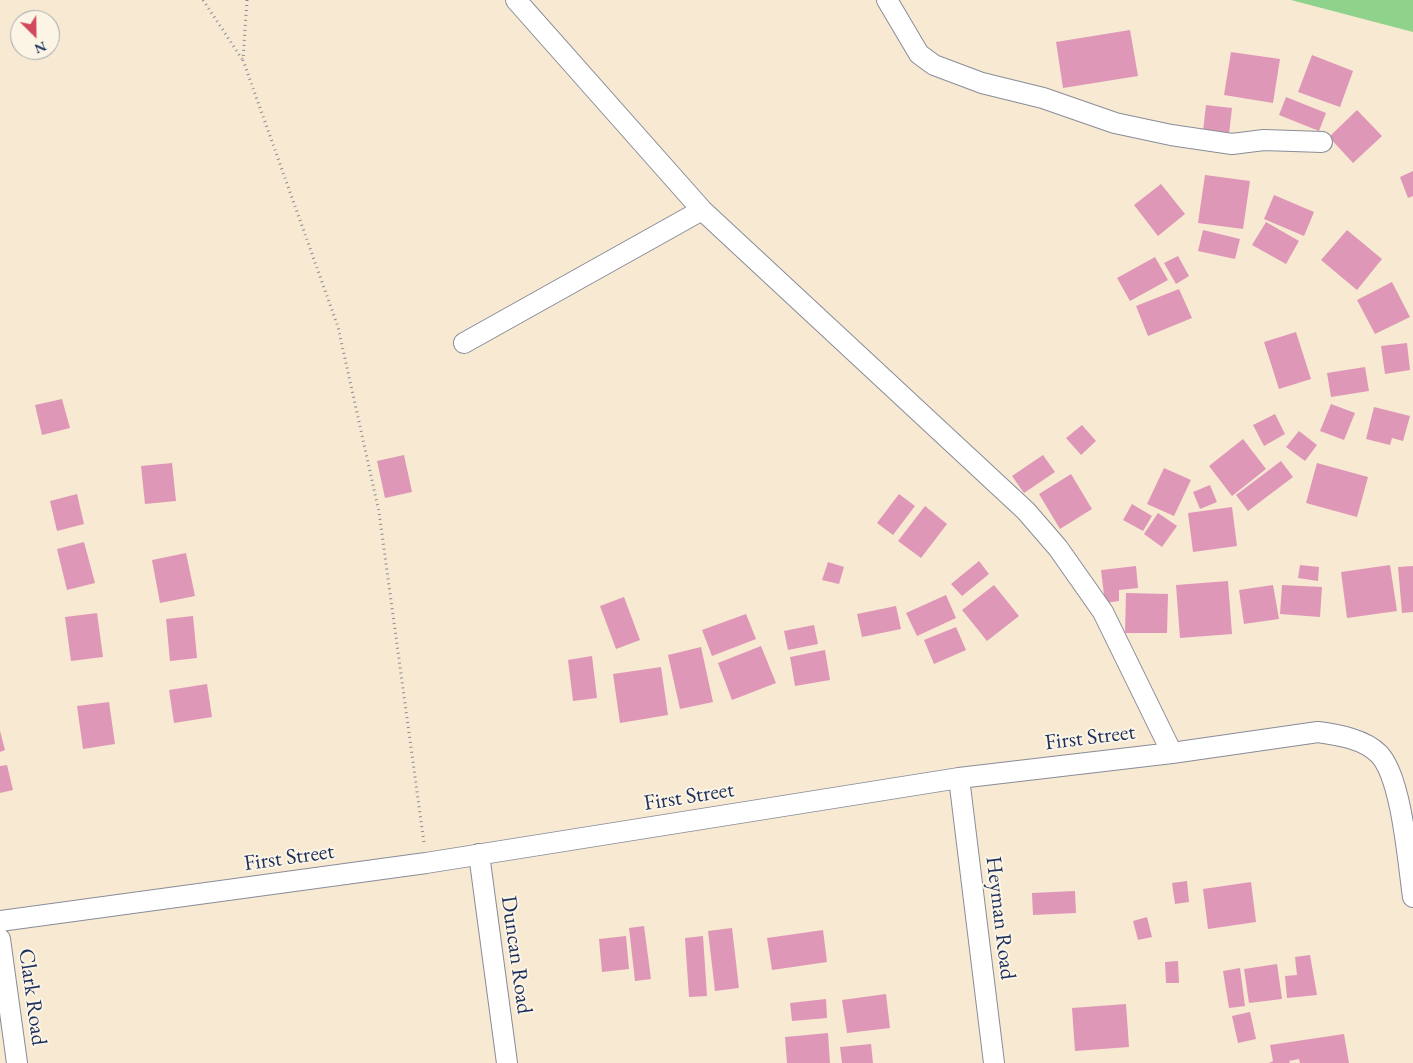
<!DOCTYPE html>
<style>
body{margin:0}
#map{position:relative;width:1413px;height:1063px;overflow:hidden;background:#f7e9d2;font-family:"EB Garamond",serif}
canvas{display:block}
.north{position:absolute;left:10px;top:10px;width:50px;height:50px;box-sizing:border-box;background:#fcf5e5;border:1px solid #a2a6af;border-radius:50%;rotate:157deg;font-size:14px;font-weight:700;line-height:20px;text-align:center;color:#1b2f5e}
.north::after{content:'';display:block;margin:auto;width:18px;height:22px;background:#d1495b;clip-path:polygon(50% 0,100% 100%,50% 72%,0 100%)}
</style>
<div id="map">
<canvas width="1413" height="1063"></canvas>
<div class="north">N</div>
</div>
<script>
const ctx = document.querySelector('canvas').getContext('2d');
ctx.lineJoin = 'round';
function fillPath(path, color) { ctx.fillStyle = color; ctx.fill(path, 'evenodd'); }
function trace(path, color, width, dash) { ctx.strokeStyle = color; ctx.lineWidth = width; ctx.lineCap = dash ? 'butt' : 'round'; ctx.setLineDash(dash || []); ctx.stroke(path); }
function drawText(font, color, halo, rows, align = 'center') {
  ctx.font = font + ' "EB Garamond",serif'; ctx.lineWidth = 4; ctx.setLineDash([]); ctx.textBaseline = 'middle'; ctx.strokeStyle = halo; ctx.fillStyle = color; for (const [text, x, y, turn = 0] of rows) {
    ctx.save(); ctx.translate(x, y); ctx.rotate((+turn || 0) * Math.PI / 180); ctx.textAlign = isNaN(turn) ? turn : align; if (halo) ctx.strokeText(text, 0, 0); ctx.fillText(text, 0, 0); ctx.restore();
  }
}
const green = new Path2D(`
 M 1291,0 L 1413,0 L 1413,32 Z`);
const building = new Path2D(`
 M 1130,30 L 1138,76 L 1063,88 L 1056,42 Z
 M 1231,52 L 1280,59 L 1273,103 L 1224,95 Z
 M 1312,55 L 1353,71 L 1340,107 L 1298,92 Z
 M 1286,97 L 1326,113 L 1319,131 L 1279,115 Z
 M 1206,105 L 1232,108 L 1229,134 L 1203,131 Z
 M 1357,110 L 1382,136 L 1353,163 L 1329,137 Z
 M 1413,171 L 1413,196 L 1408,198 L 1400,177 Z
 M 1205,175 L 1250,181 L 1243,229 L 1198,223 Z
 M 1161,184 L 1185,214 L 1158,236 L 1134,205 Z
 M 1274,195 L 1314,212 L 1304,236 L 1264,219 Z
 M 1266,222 L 1299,241 L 1286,264 L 1252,245 Z
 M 1203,230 L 1240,239 L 1235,259 L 1198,251 Z
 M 1347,230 L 1382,259 L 1357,290 L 1321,260 Z
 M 1178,256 L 1189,276 L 1176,284 L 1164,263 Z
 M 1155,257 L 1168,280 L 1130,301 L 1117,278 Z
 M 1392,282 L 1410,317 L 1375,334 L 1357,300 Z
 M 1179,289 L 1192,318 L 1148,336 L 1136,306 Z
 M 1296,332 L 1311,379 L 1279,389 L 1264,342 Z
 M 1407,343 L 1410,370 L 1385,374 L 1381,346 Z
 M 1365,367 L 1369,391 L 1331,397 L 1327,373 Z
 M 62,399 L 70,428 L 42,435 L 35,405 Z
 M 1331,404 L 1355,413 L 1344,440 L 1320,431 Z
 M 1374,407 L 1410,416 L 1403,441 L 1392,438 L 1390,445 L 1366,439 Z
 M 1275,414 L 1285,434 L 1264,446 L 1253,425 Z
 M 1082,425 L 1096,441 L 1081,455 L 1066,438 Z
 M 1299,431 L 1317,445 L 1305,461 L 1286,447 Z
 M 1243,439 L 1266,469 L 1232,496 L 1209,466 Z
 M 404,455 L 412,492 L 385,498 L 377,461 Z
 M 1043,455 L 1055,472 L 1024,493 L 1012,476 Z
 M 1281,461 L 1293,477 L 1248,511 L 1236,495 Z
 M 172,463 L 176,501 L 145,504 L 141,466 Z
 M 1317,463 L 1368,477 L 1357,517 L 1306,503 Z
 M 1164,468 L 1191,480 L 1174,516 L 1147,504 Z
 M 1071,474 L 1092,509 L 1060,529 L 1039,494 Z
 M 1210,485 L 1217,502 L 1200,509 L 1193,492 Z
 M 77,494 L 84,524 L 57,531 L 50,501 Z
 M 899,494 L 915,506 L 893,535 L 877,523 Z
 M 1132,504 L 1152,516 L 1143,531 L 1123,520 Z
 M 925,506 L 947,524 L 921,558 L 898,541 Z
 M 1232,507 L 1237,546 L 1193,552 L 1188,513 Z
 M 1158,513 L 1177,526 L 1162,547 L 1144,534 Z
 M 84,542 L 95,583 L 67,590 L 57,549 Z
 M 186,553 L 195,596 L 160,603 L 152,560 Z
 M 979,561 L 989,574 L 962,596 L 951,584 Z
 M 828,562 L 844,567 L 839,584 L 822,580 Z
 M 1300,565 L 1319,567 L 1318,581 L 1298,578 Z
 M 1390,565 L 1397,611 L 1347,618 L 1341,572 Z
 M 1136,566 L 1138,588 L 1119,590 L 1119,601 L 1105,603 L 1101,570 Z
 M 1413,566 L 1413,612 L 1402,613 L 1398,567 Z
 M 1228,581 L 1232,634 L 1180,638 L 1176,585 Z
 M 994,585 L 1019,616 L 987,641 L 962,610 Z
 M 1273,585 L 1279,619 L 1244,624 L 1239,590 Z
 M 1282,585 L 1322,587 L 1320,617 L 1280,614 Z
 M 1126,593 L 1168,594 L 1167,633 L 1125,633 Z
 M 946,595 L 956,618 L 917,636 L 906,613 Z
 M 624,597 L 640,640 L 616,649 L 600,606 Z
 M 896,606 L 901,629 L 862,637 L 857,614 Z
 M 97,613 L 103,657 L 71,661 L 65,617 Z
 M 746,614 L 756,639 L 712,656 L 702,630 Z
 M 193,616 L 197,658 L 170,661 L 166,619 Z
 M 814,625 L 818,644 L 788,650 L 784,631 Z
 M 956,627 L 966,650 L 934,664 L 924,640 Z
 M 761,646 L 776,683 L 732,700 L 718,663 Z
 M 701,647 L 713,702 L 680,709 L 668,655 Z
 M 825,650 L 830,680 L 795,686 L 790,657 Z
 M 592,656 L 597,698 L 573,701 L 568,660 Z
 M 661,667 L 668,715 L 620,723 L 613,674 Z
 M 207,684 L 212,717 L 174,723 L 169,690 Z
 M 109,702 L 115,744 L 83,749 L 77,706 Z
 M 0,731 L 5,750 L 0,752 Z
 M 7,765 L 13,790 L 0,793 L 0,766 Z
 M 1187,881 L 1189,902 L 1175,904 L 1172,883 Z
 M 1251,882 L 1256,922 L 1208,929 L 1203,889 Z
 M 1075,891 L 1076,913 L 1033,915 L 1032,893 Z
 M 1147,917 L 1152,937 L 1138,940 L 1133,921 Z
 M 644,926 L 651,979 L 635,981 L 629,928 Z
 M 732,928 L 739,988 L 715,991 L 708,931 Z
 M 823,930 L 827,962 L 772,970 L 767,938 Z
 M 626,936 L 629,969 L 602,972 L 599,939 Z
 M 703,936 L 707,996 L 689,997 L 685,938 Z
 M 1310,955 L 1317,995 L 1287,998 L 1285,976 L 1297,975 L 1295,957 Z
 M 1178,961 L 1179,983 L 1166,983 L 1165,962 Z
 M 1277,964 L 1282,999 L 1249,1003 L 1244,969 Z
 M 1240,968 L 1245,1006 L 1229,1008 L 1223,971 Z
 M 886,994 L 890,1028 L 847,1033 L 842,1000 Z
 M 826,999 L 827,1018 L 792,1021 L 790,1003 Z
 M 1126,1004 L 1129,1047 L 1075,1051 L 1072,1008 Z
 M 1250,1012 L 1256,1039 L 1238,1043 L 1232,1016 Z
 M 828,1033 L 830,1063 L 787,1063 L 785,1037 Z
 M 1344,1034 L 1349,1063 L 1300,1063 L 1299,1059 L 1289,1061 L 1290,1063 L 1269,1063 L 1273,1061 L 1270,1045 Z
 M 871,1044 L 873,1063 L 842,1063 L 840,1047 Z`);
const path = new Path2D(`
 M 203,0 L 242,59
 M 247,0 L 243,60 L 338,327 L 379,512 L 424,843`);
const minor = new Path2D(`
 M 516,0 L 702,210 L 1026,511 L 1058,548 L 1103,612 L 1172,753
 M 887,0 L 919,54 L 934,65 L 982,83 L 1043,98 L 1115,123 L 1171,135 L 1232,144 L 1264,140 L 1322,142
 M 464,343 L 702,210
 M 959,778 L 994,1063
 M 479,854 L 507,1063
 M 0,921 L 426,863 L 959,778 L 1172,753 L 1318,732 C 1339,735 1364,739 1379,754 C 1402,778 1408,863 1413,897
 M 0,939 L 17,1063`);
const streetNames = [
 ["First Street",1090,738,-7],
 ["First Street",689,797,-9],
 ["First Street",289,858,-8],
 ["Heyman Road",1000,918,83],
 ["Duncan Road",516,955,82],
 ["Clark Road",32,997,82]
];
fillPath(green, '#8ed28b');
fillPath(building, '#df97b8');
trace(minor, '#898c98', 22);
trace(path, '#898c98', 3, [1, 4]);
trace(minor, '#fff', 20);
drawText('22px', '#1b2f5e', '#fcf5e5', streetNames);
</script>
